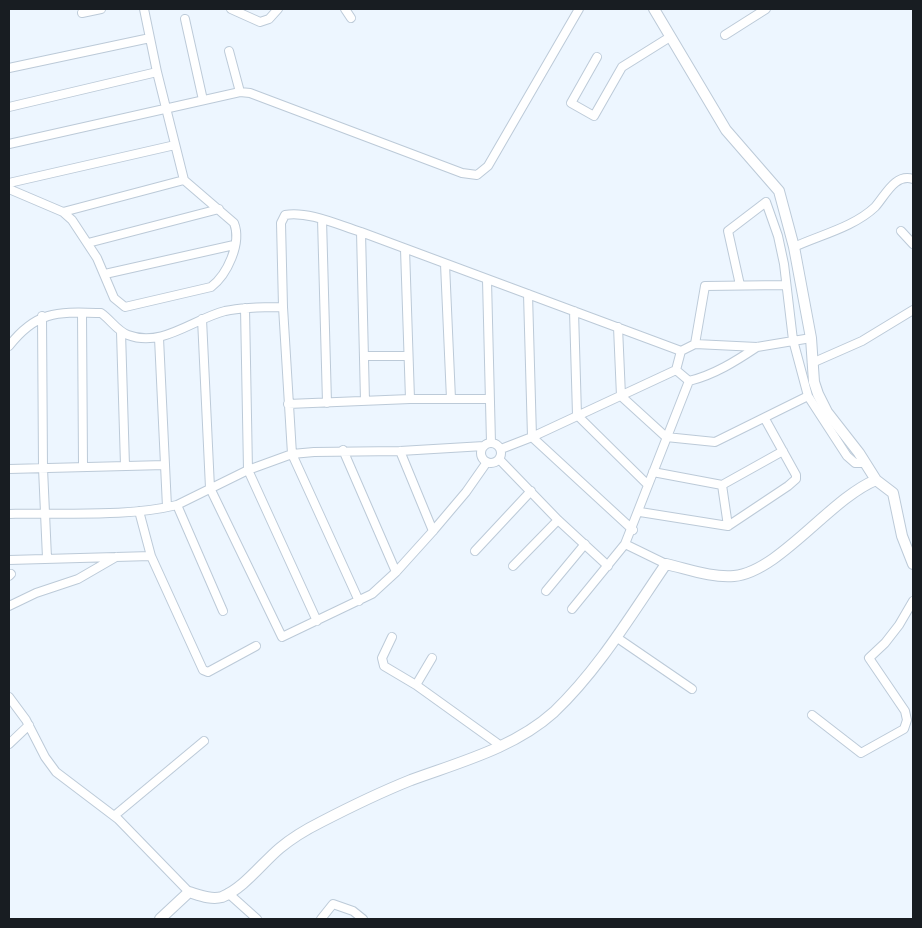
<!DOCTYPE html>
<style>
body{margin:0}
#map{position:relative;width:922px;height:928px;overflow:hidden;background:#edf6ff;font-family:Overpass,sans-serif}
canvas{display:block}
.frame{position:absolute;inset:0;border:10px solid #181d22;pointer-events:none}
</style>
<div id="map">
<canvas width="922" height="928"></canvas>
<div class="frame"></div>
</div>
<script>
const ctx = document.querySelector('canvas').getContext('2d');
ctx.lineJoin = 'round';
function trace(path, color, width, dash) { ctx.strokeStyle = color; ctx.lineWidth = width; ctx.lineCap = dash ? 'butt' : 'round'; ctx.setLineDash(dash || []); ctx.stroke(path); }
const street = new Path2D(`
 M 231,9 L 260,22 L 269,19 L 278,9
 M 345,9 L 351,18
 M 82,13 L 101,9
 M 185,19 L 203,100
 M 725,35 L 766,9
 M 229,51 L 240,92
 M 597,57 L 571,103 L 594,116 L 622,67 L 670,37
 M 9,68 L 150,38
 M 9,107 L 157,72
 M 9,144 L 240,92 L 250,93 L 462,173 L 477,175 L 488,166 L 579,9
 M 9,183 L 175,145
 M 9,189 L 63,212 L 72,220 L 97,258 L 114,298 L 125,307 L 211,287 C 227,275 242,243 234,223 L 184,180
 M 63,212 L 184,180 L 157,72 L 144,9
 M 322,219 L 327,403
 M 901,231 L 913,244
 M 361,232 L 365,401
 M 88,243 L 219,209
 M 794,247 C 820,235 854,227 875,207 C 885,196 895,173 913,179
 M 405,249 L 410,399
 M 445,264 L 451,399
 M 105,274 L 234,245
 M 487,280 L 491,443
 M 740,285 L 728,231 L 766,202 L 778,236 L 784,264 L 793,340 L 808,396 L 847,456 L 855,463 L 864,463
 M 528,294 L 532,437 L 633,530
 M 245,308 L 248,470 L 317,621
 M 574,311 L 577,415 L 648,485
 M 82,313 L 83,466
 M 42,316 L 43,468 L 47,558
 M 202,319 L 210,488 L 282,637 L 372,594 L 396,572 L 433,531 L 466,492 L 487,462
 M 618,327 L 621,396 L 666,437 L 715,442 L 808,396
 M 121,332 L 125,466
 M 159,338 L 167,507
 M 695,344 L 705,286 L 785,285
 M 9,346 C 37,310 58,312 101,313 C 111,320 117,331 128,335 C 162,348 193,319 225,311 C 244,307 264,307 283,307
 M 757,347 C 736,361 714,375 689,381 L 676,370 L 681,351 L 695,344 L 757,347 L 811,338
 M 364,356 L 408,356
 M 812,363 L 862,341 L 913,310
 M 288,404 L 410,399 L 489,399
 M481 453a10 10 0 1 1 20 0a10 10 0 1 1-20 0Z
 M 501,449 L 532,437 L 676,370
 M 343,450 L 396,572
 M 400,451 L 433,531
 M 499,459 L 558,520 L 608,566
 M 9,469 L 165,465
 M 653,472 L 722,485 L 783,451
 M 722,485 L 728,526
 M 177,505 L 223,611
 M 139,511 L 151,556 L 203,670 L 208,672 L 256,646
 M 640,512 L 728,526 L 788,486 L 796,479 L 796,475 L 765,419
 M 9,514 C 64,512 123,518 177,505 L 248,470 L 292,454 L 314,452 L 400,451 L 484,446
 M 625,544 L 666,564
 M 475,551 L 531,491
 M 9,560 L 151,556
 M 513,566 L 558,520
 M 9,576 L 11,574
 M 546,591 L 585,544
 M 359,601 L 292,454 L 283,307 L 281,223 L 285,215 C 309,211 338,225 361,232 L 681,351
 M 9,606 L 36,593 L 78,579 L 116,557
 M 572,609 L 625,544 L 689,381
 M 392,637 L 382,658 L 384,666 L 416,685 L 501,746
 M 616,637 L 692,689
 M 416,685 L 432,658
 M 9,697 L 26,720 L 45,757 L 56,772 L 118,819 L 189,892
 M 812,715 L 861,753 L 904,729 L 907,720 L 905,711 L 869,658 L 885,643 L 899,625 L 913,601
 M 9,744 L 29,725
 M 114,816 L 204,741
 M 228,893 L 257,919
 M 321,919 L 333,904 L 353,911 L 363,919`);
const secondary = new Path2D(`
 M 654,9 L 726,130 L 779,191 L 794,247 L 811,338 L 814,382 L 818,394 L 827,412 L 859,453 L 876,480 L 893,493 L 902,536 L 913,564
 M 160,919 L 189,892 C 199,895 211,900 222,897 C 244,888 262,863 280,848 C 292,838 307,829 321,822 C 350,807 381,792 411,780 C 460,762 514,748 554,712 C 599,669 631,615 666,564 C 688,569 712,578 734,576 C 779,572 831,498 876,480`);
trace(street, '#bccad8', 10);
trace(secondary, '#bccad8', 12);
trace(street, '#fff', 8);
trace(secondary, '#fff', 10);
</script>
